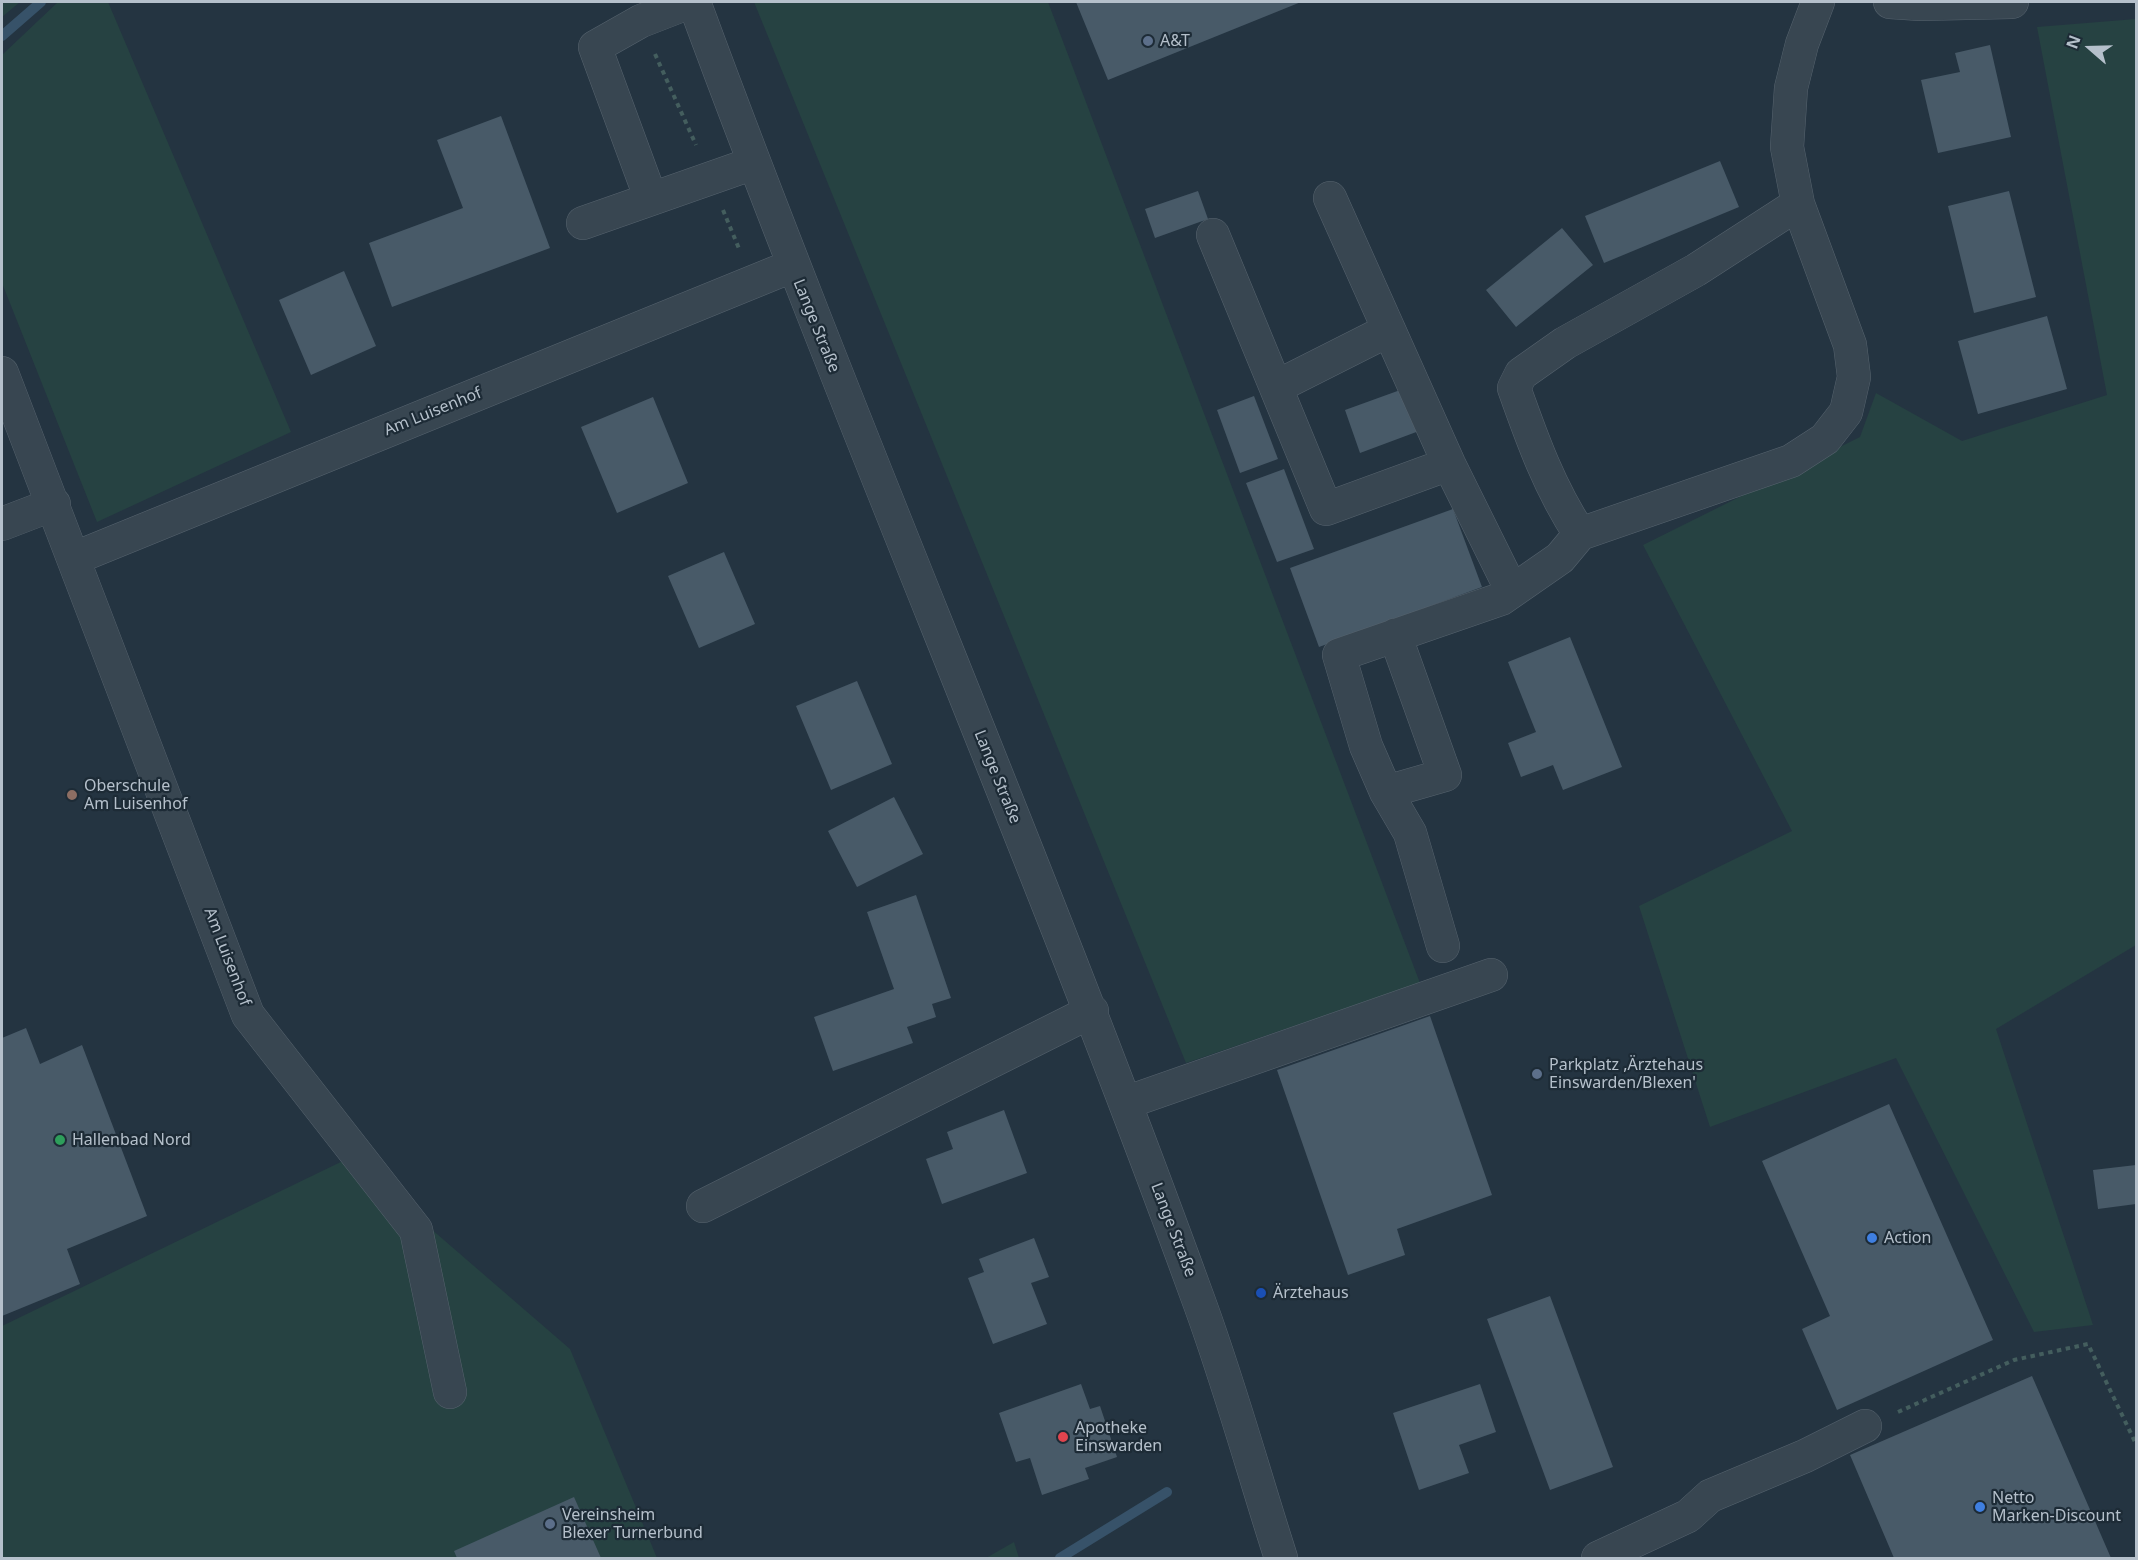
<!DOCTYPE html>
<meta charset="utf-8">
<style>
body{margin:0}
#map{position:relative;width:2138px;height:1560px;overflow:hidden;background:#243441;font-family:"Noto Sans",sans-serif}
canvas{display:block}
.frame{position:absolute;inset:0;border:3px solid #b5c0cb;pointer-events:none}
.north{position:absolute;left:2060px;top:18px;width:60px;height:60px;-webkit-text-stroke:4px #1d2b36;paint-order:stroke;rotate:290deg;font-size:16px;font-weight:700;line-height:24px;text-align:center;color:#b5c0cb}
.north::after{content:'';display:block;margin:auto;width:21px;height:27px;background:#b5c0cb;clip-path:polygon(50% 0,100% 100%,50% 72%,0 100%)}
</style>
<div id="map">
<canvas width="2138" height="1560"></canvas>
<div class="frame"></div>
<div class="north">N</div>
</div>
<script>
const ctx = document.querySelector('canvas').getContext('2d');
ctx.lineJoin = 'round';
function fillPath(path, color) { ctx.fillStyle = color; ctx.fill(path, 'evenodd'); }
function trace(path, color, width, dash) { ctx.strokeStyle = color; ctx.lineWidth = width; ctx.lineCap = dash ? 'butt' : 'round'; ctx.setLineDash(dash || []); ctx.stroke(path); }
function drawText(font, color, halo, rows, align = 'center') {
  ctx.font = font + ' "Noto Sans",sans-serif'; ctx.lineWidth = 4.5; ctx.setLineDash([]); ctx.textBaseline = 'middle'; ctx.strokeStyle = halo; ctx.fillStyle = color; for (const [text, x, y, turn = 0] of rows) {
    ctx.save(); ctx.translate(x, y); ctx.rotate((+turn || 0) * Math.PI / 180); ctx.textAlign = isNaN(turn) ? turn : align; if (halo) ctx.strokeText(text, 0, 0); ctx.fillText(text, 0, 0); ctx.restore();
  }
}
const green = new Path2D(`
 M 2,2 L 20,2 L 2,17 Z
 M 58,2 L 108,2 L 291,432 L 97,522 L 2,283 L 2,55 Z
 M 754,2 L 1048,2 L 1420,983 L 1186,1063 Z
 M 2136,19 L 2136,945 L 1996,1029 L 2093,1325 L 2034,1332 L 1896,1058 L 1710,1127 L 1639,906 L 1792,831 L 1643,545 L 1860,437 L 1876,393 L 1962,441 L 2107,395 L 2037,27 Z
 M 349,1158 L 570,1349 L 657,1558 L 2,1558 L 2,1326 Z
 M 1014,1542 L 1019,1558 L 986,1558 Z`);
const stream = new Path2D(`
 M 2,36 L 41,2
 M 1060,1558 L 1167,1492`);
const building = new Path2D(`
 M 1076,2 L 1301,2 L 1108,80 Z
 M 1990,45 L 2011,137 L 1938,153 L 1921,80 L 1960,72 L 1955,53 Z
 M 501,116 L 550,248 L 392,307 L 369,243 L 463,208 L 437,140 Z
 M 1720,161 L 1739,207 L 1604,263 L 1585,216 Z
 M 1198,191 L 1208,219 L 1155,238 L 1145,209 Z
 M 2009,191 L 2036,297 L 1974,313 L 1948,206 Z
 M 1562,228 L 1593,265 L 1516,327 L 1486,290 Z
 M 344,271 L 376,346 L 311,375 L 279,300 Z
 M 2047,316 L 2067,389 L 1978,414 L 1958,341 Z
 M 1403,389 L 1419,431 L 1360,453 L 1345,410 Z
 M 1254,396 L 1278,459 L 1240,473 L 1217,410 Z
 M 653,397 L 688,483 L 617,513 L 581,427 Z
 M 1284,469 L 1314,549 L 1277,562 L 1246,483 Z
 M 1453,509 L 1482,587 L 1319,647 L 1290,568 Z
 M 724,552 L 755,624 L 699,648 L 668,576 Z
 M 1570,637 L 1622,767 L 1563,790 L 1553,765 L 1521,777 L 1508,743 L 1536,732 L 1508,662 Z
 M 857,681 L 892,764 L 831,790 L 796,706 Z
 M 894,797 L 923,854 L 857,887 L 828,831 Z
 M 916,895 L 951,998 L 932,1004 L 936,1017 L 907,1027 L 913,1043 L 833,1071 L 814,1017 L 894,989 L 867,912 Z
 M 1430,1016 L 1492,1195 L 1397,1229 L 1405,1255 L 1348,1275 L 1277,1070 Z
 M 26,1028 L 40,1064 L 82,1045 L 147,1216 L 67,1249 L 80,1284 L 2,1316 L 2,1038 Z
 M 1889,1104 L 1993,1340 L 1837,1410 L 1802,1329 L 1830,1316 L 1762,1161 Z
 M 1004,1110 L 1027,1173 L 942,1204 L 926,1159 L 953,1149 L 947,1132 Z
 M 2136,1165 L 2136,1204 L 2098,1209 L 2093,1170 Z
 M 1034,1238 L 1049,1277 L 1031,1283 L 1047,1324 L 993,1344 L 968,1278 L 984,1272 L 979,1259 Z
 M 1550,1296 L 1613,1467 L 1550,1490 L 1487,1319 Z
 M 2032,1376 L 2111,1558 L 1894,1558 L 1850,1455 Z
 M 1081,1384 L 1090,1409 L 1100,1406 L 1117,1457 L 1085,1468 L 1089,1479 L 1042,1495 L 1030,1458 L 1016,1462 L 999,1413 Z
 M 1480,1384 L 1496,1432 L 1459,1445 L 1469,1473 L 1419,1490 L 1393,1413 Z
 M 574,1497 L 601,1558 L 457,1558 L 454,1551 Z`);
const path = new Path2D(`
 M 655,54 L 696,145
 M 723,210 L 740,251
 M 1898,1412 L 2014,1360 L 2088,1344 L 2136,1444`);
const minor = new Path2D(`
 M 694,2 C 854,436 1039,861 1197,1296 C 1229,1382 1253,1471 1281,1558
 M 1890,2 L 1920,4 L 2012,2
 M 1330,198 L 1449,464 L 1512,591
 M 651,199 L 595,47 L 641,21 L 690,2
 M 583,223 L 754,163
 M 1213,235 L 1326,509 L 1449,464
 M 2,373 L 248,1015 L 416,1230 L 450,1392
 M 1276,387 L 1387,331
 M 2,524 L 54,504
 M 1580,534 C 1550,489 1532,439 1514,388 L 1521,374 L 1565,343 L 1696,270 L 1798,204
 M 75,558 L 792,266
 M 1386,792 L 1445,775 L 1395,635
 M 1443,946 L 1410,833 L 1386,792 L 1366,746 L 1339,655 L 1501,599 L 1560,558 L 1580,534 L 1791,461 L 1825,439 L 1846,412 L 1854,377 L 1850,345 L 1798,204 L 1787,147 L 1791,88 L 1802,44 L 1818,2
 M 1125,1103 L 1491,975
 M 703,1206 L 1092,1011
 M 1598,1558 L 1688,1516 L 1710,1496 L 1805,1456 L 1865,1426`);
const markers = [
 [1148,41,6,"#5c6f8a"],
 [72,795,6,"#8d6e63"],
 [1537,1074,6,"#5c6f8a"],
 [60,1140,6,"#2e9e5b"],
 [1872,1238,6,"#3f7fe0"],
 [1261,1293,6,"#1a4fb4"],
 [1063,1437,6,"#e0444e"],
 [1980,1507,6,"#3f7fe0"],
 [550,1524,6,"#5c6f8a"]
];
const poiNames = [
 ["A&T",1160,41],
 ["Oberschule",84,786],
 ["Am Luisenhof",84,804],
 ["Parkplatz ,Ärztehaus",1549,1065],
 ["Einswarden/Blexen'",1549,1083],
 ["Hallenbad Nord",72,1140],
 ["Action",1884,1238],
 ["Ärztehaus",1273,1293],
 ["Apotheke",1075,1428],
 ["Einswarden",1075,1446],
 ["Netto",1992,1498],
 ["Marken-Discount",1992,1516],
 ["Vereinsheim",562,1515],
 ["Blexer Turnerbund",562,1533]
];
const streetNames = [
 ["Lange Straße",816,326,68],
 ["Am Luisenhof",433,412,-22],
 ["Lange Straße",997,777,68],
 ["Am Luisenhof",227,957,69],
 ["Lange Straße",1173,1230,69]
];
fillPath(green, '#264242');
trace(stream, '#375269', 10);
fillPath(building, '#485a68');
trace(minor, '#56636e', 34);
trace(path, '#445e5e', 4, [4.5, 4.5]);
trace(minor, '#384651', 33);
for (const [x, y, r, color] of markers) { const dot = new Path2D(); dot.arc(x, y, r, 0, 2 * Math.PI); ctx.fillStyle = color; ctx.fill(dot); trace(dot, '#1d2b36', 2); }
drawText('16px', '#b5c0cb', '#1d2b36', poiNames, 'left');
drawText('16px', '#b5c0cb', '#1d2b36', streetNames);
</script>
